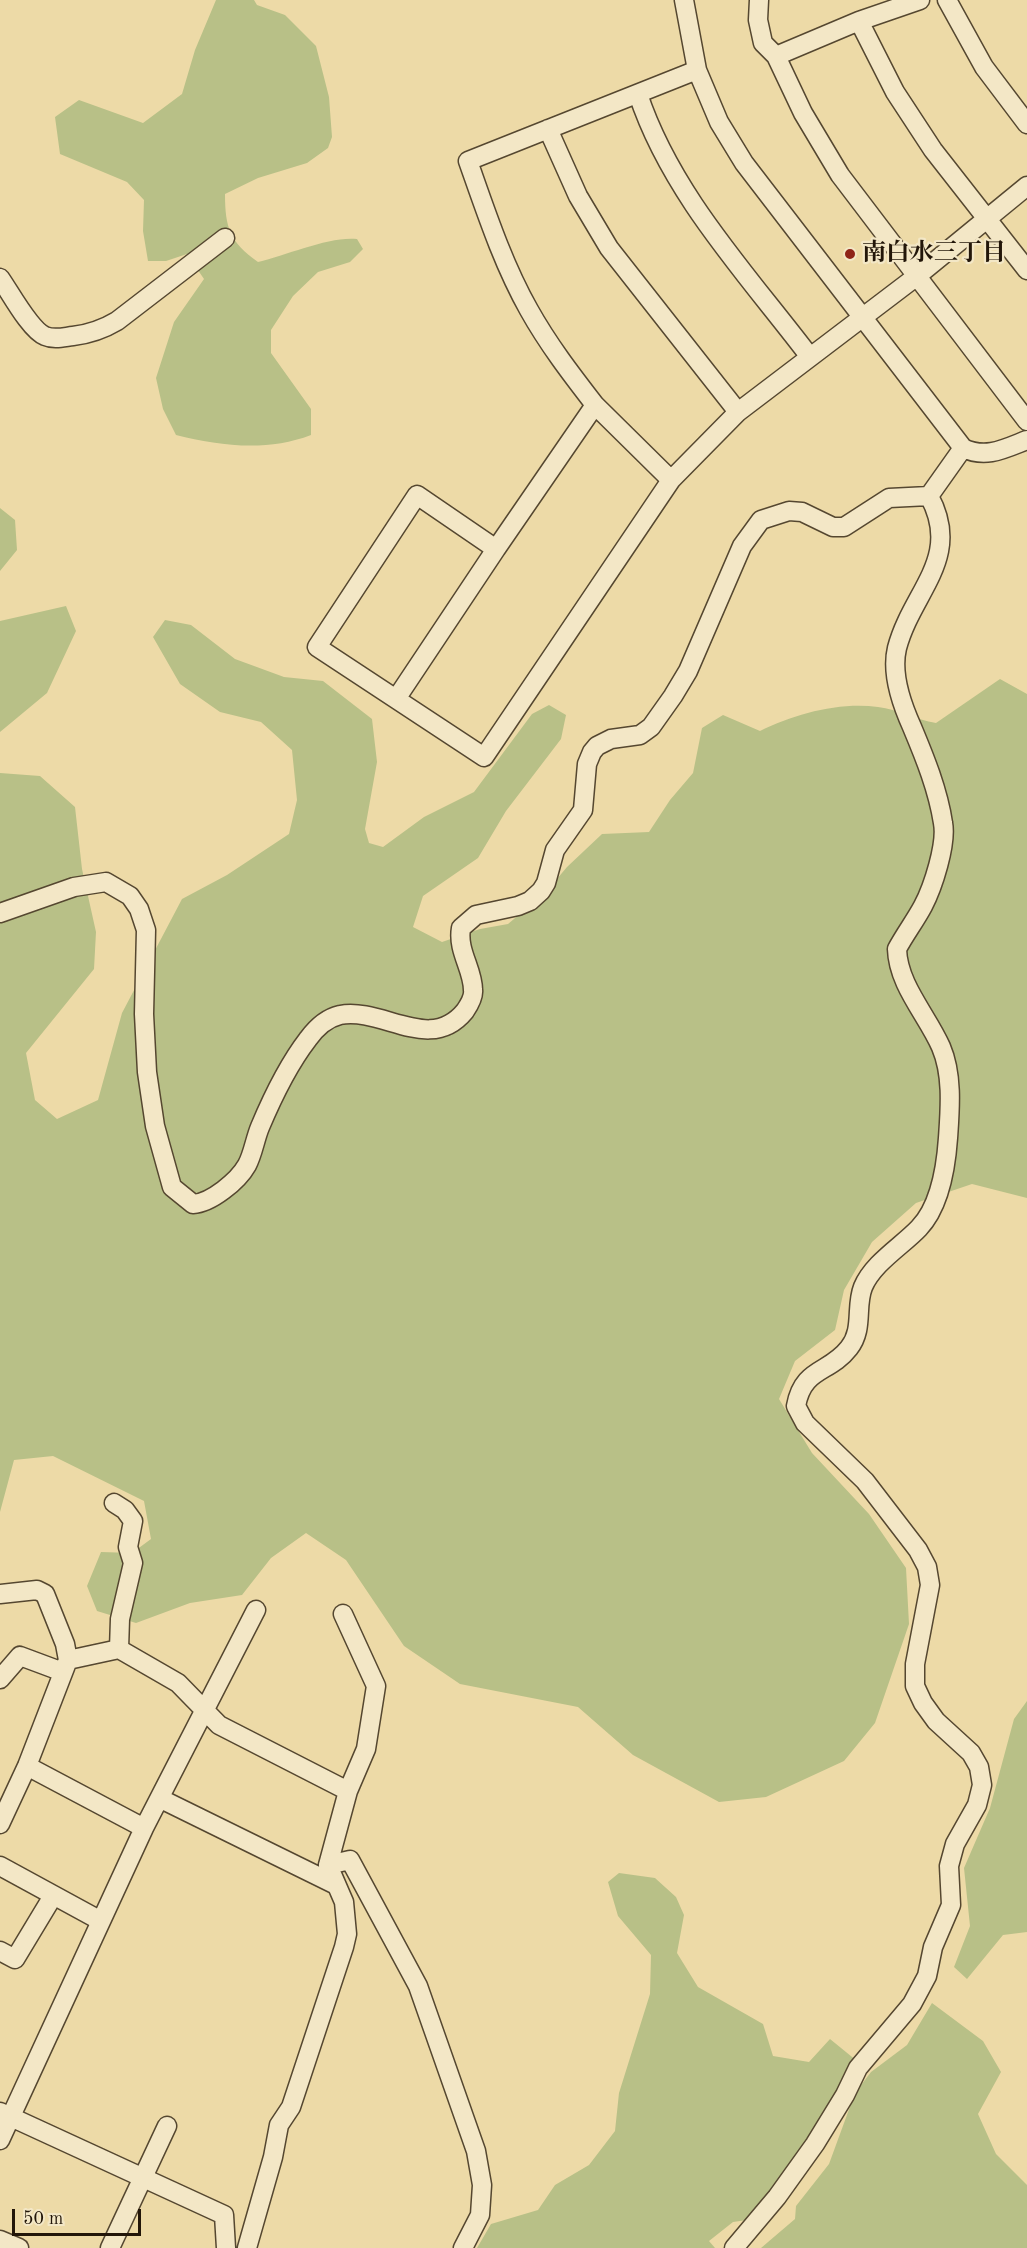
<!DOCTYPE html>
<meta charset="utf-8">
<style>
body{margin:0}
#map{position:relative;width:1027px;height:2248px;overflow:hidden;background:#eddaa7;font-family:"Old Standard TT",serif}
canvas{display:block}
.scale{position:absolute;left:12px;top:2209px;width:129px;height:27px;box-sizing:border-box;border:3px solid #221609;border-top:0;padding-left:8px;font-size:18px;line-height:21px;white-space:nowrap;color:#221609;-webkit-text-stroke:4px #f3e7c6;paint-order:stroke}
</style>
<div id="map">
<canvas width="1027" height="2248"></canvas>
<div class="scale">50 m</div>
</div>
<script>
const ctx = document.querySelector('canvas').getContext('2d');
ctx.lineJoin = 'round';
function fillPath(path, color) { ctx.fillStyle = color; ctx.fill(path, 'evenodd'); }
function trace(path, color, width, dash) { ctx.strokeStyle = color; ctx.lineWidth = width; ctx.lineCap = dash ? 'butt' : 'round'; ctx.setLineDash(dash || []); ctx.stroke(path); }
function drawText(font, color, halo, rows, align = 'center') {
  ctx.font = font + ' "Old Standard TT","Noto Serif JP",serif'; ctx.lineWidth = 4.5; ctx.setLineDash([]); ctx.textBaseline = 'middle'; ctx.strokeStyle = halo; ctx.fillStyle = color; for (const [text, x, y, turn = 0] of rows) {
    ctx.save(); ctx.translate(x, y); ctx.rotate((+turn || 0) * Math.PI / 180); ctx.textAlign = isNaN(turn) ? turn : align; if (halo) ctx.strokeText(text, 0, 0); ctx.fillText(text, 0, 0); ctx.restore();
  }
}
const green = new Path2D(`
 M 216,0 L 254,0 L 257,5 L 285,15 L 316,46 L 329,97 L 332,137 L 328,148 L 307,163 L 258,178 L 225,194 C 225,228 230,242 258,262 C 287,255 330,236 357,239 L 363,249 L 350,262 L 318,272 L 293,296 L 271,330 L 271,353 L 311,409 L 311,435 C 267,452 220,446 176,435 L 163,409 L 156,378 L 174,322 L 204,279 L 187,254 L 166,261 L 148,261 L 143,231 L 144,200 L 127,182 L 60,154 L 55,117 L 79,100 L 143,123 L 182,94 L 195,50 Z
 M 0,508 L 15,520 L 17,550 L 0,571 Z
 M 66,606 L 76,631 L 47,693 L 0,732 L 0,621 Z
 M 165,620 L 191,625 L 235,659 L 284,677 L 323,681 L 372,719 L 377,762 L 365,829 L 369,843 L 383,847 L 424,817 L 474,792 L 532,714 L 549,705 L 566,715 L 561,739 L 506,811 L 478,858 L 423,896 L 413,927 L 442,942 L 480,929 L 508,924 L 546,892 L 567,867 L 602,834 L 649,832 L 670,800 L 693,773 L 702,728 L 723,715 L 760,731 C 795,714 838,702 878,707 C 898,709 916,720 936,723 L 1000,679 L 1027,694 L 1027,1198 L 972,1184 L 916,1203 L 872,1242 L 844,1290 L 835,1330 L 795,1361 L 779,1399 L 812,1453 L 869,1514 L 906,1568 L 909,1624 L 875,1723 L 844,1761 L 766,1797 L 719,1802 L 633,1755 L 578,1707 L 460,1684 L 404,1646 L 346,1560 L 306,1533 L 271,1558 L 242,1595 L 190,1603 L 136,1623 L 97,1611 L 87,1586 L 101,1552 L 132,1553 L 151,1539 L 144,1501 L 53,1456 L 14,1460 L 0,1512 L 0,773 L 40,776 L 75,807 L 82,869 L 96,932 L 94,969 L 26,1053 L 35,1100 L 57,1119 L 98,1100 L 122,1013 L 182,899 L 227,875 L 289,834 L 297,800 L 292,750 L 261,722 L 220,712 L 180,684 L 153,637 Z
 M 1027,1701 L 1027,1932 L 1003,1935 L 967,1979 L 954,1967 L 970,1926 L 964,1868 L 990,1808 L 1014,1719 Z
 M 619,1873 L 655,1878 L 676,1897 L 684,1915 L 677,1953 L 698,1987 L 763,2024 L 773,2056 L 809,2062 L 830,2039 L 857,2061 L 768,2217 L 733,2222 L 709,2241 L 715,2248 L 477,2248 L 491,2224 L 538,2210 L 555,2185 L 589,2165 L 615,2131 L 619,2093 L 650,1994 L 651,1955 L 618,1916 L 608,1882 Z
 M 932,2003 L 983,2041 L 1001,2072 L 978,2114 L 996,2154 L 1027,2185 L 1027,2248 L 761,2248 L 795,2219 L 796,2206 L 829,2164 L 855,2093 L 871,2072 L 907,2045 Z`);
const minor = new Path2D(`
 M 684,0 L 697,70 L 719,122 L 744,163 L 963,448 C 986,459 1004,449 1027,440
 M 759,0 L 758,20 L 763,43 L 776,56 L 803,113 L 840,175 L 1027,421
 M 947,0 L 984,67 L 1027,124
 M 859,21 L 895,92 L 933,150 L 1027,270
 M 776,56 L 859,21 L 920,0
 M 638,94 C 671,194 747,274 810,357
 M 548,129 L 578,196 L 609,248 L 738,412
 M 0,278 C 10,292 30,330 45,336 C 54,340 64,337 73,336 C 90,334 102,330 117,321 L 225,238
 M 595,405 C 571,374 548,344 529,310 C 503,264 486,212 468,161 L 697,70
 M 496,549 L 595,405 L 671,480
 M 396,699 L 496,549 L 417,495 L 317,647 L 484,757 L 671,480 L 738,412 L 917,276 L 1027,186
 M 0,913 L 74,887 L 106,882 L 130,896 L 139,909 L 146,930 L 144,1014 L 147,1072 L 155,1126 L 172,1187 L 193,1204 C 211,1203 238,1181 247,1165 C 253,1154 255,1139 260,1127 C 273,1096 288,1065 308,1039 C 316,1028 327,1018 340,1015 C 383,1007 430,1054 465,1011 C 469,1005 474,997 473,990 C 473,969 457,951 461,928 L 476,915 L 518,906 L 530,901 L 541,891 L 546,883 L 555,850 L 583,810 L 587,764 L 592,752 L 597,746 L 611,739 L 640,735 L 651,727 L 673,696 L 688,671 L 742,546 L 761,520 L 789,511 L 802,512 L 833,527 L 844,527 L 889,498 L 929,496
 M 114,1503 L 125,1510 L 133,1521 L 128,1547 L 133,1563 L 120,1619 L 119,1649
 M 0,1594 L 37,1590 L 45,1594 L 65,1644 L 68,1660
 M 0,1679 L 20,1656 L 63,1672
 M 27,1766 L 144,1828
 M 161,1799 L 336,1885
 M 0,1824 L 27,1766 L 68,1660 L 119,1649 L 178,1683 L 219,1725 L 348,1791
 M 328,1865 L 350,1860 L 418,1986 L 476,2151 L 482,2185 L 480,2215 L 463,2248
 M 0,1866 L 101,1921
 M 0,1951 L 15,1959 L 53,1896
 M 0,2112 L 224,2215 L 226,2248
 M 0,2140 L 144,1828 L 256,1610
 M 0,2240 L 19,2248
 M 110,2248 L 167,2126
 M 247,2248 L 273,2157 L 279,2125 L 291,2107 L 344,1947 L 347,1934 L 344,1902 L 328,1865 L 348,1791 L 366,1749 L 376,1686 L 343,1614
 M 734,2248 L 777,2197 L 815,2144 L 845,2095 L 858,2068 L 912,2004 L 927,1976 L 933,1947 L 951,1905 L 949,1866 L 955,1844 L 977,1805 L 982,1785 L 979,1767 L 971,1753 L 936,1721 L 923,1703 L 915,1686 L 915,1664 L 930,1585 L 927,1567 L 918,1550 L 865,1481 L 805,1423 L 796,1406 C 803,1367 829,1374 849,1348 C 864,1329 855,1307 863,1287 C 873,1263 902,1246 919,1228 C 940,1206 946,1167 948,1138 C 950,1109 953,1075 941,1047 C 927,1015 898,985 897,949 C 905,934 915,921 923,906 C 933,887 947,844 943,823 C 938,790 925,758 912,727 C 902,705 891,673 897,648 C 912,591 963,558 929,496 L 963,448`);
const markers = [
 [850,254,6,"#8f2418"]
];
const poiNames = [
 ["南白水三丁目",862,254]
];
fillPath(green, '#b8c087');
trace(minor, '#554730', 21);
trace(minor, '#f3e7c6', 18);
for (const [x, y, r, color] of markers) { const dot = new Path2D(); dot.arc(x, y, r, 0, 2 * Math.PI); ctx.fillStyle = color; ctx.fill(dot); trace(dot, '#f3e7c6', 2); }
drawText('bold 24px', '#221609', '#f3e7c6', poiNames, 'left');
</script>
